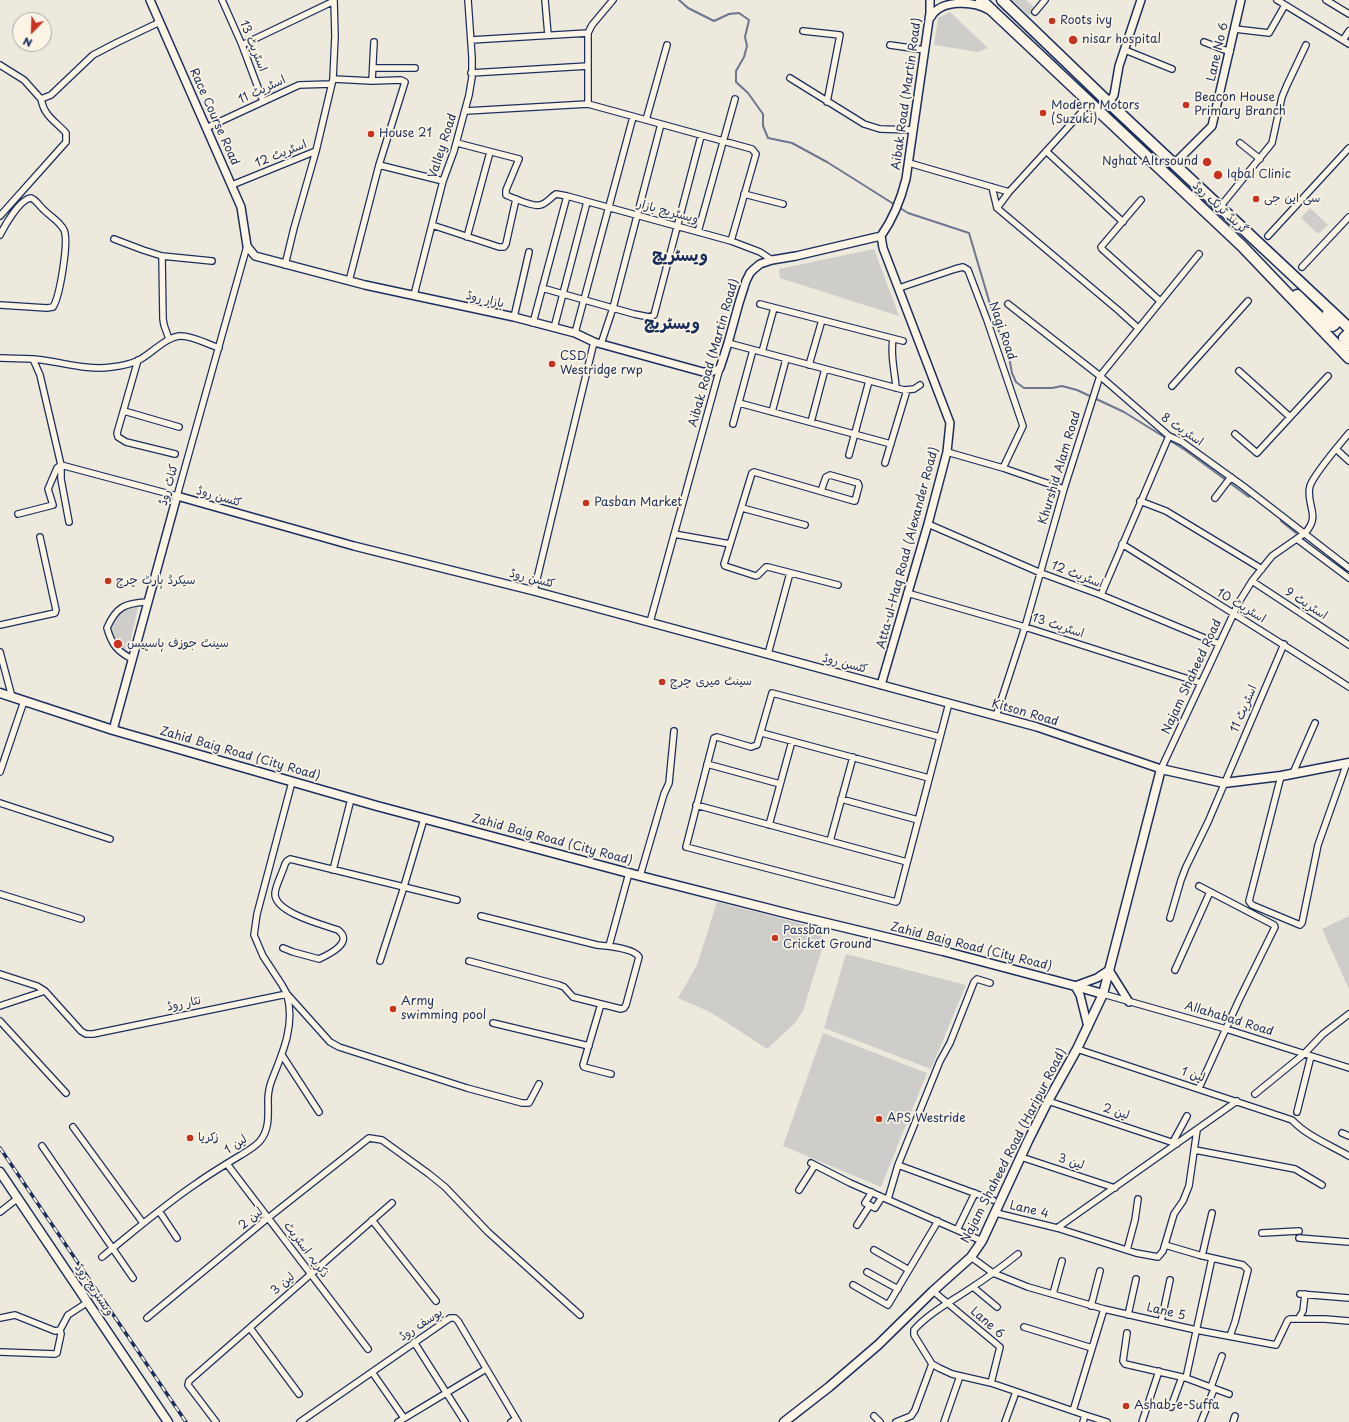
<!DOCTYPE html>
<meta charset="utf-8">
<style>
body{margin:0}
#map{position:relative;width:1349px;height:1422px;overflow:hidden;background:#eee9dd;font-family:"Playpen Sans",sans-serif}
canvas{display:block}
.north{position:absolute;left:12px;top:12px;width:40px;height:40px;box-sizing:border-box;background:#fcf5e5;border:1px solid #a2a6af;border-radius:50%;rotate:203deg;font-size:11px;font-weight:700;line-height:16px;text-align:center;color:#1b2f5e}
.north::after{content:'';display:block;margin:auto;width:14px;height:18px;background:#c8321e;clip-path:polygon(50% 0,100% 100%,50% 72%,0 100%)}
</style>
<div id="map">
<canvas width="1349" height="1422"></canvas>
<div class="north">N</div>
</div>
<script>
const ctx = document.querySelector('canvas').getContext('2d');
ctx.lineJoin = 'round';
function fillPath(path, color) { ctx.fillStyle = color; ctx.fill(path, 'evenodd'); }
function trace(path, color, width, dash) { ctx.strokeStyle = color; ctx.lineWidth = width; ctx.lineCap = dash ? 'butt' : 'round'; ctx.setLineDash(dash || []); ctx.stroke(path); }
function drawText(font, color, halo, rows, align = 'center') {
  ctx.font = font + ' "Playpen Sans","Playpen Sans Arabic",sans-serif'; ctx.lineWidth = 3.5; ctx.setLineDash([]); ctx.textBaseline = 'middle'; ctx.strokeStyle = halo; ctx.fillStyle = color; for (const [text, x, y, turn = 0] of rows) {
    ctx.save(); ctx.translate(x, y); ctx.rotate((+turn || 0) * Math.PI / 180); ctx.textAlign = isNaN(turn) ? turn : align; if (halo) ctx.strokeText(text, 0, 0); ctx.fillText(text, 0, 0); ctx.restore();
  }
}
const green = new Path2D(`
 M 1012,0 L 1026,0 L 1035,8 L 1029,16 Z
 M 950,12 L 988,48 L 978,52 L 934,45 L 938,18 Z
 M 1310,208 L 1328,225 L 1318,234 L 1301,218 Z
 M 874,249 L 899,316 L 780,278 L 779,269 Z
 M 139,603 L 127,656 L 118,651 L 107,628 L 116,611 Z
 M 717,902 L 822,929 L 822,949 L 803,1011 L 795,1023 L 767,1049 L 712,1013 L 678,998 L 697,965 Z
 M 1349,916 L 1349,989 L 1322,929 Z
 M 846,954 L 966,985 L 931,1069 L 824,1028 Z
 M 823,1033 L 927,1073 L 881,1187 L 783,1146 Z`);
const stream = new Path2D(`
 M 679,0 L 688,8 L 714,21 L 729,14 L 739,13 L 749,20 L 745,37 L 747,46 L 744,57 L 736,71 L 736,82 L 748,93 L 763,114 L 763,126 L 768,138 L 792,143 L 827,162 L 908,213 L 969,233 L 995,321 L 1009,357 L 1012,373 L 1016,382 L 1024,388 L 1052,388 L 1062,386 L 1077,390 L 1124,412 L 1185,450 L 1249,497
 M 1281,521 L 1296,533`);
const minor = new Path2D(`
 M 222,0 L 242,45 L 263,101
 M 545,0 L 548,35
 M 1277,0 L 1349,44
 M 1326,0 L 1349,14
 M 1035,12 L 1045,0
 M 1235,29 L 1269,33 L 1285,5
 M 803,31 L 840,35 L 827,102
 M 471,40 L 588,33
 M 1343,40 L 1349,31
 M 1204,42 L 1230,52
 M 242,45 L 334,1
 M 890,45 L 925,50
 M 1125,50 L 1172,69
 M 0,65 L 24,80 L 41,99
 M 373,68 L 415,68
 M 471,73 L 588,66
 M 790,78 L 864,124 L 880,129 L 913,130
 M 333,79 L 372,81 L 401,80 L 405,82 L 379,165 L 349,281
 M 372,81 L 374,42
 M 588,104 L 588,33 L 592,25 L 613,0
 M 466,111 L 588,104 L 752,149 L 756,154 L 731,241
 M 646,120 L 667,45
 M 206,128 L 299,85 L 331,84
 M 457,143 L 519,159 L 506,190 L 506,195 C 513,198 533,207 540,205 C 546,204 551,197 556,194 L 567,196 L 731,241 L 760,252 L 772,260
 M 1240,143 L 1260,159
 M 1046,151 L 1123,222
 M 909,163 L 1009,192
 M 379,165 L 443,181
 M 232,185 L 316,151
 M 992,187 L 997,208 L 1118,310 L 1138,328
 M 744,194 L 783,204
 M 1141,200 L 1101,247 L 1102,249 L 1160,301
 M 1220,207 L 1272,143 L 1282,97 L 1287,85 L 1306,45
 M 997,208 L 1009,192 L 1090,103
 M 0,216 L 66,142 L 66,133 C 60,126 50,119 46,112 C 43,108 42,103 41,99 L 51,95 L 93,55 L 118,42 L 160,22
 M 432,225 L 499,247 L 504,247 L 506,244 L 516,199
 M 698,232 L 735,99
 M 0,235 C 5,225 20,199 31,198 C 36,200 38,204 42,208 C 48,215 60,221 64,230 C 69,241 60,296 53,307 L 47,308 L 0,305
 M 1268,236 L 1349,148
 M 467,237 L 490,152
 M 114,239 L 143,250 L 162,256 L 212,261
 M 162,256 L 163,319 L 164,325 L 169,339
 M 285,265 L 294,228 L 316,151 L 333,79 L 335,36 L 334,0
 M 1302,267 L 1349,217
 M 542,288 L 634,314 L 649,317 L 654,315 L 701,136
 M 899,288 L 955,269 L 963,267 L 968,270 L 987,320 L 1023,426 L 1003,468
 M 414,295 L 443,181 L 454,151 L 469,95 L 472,77 L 472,57 L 468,0
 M 760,304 L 903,341
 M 1008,304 L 1100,376 L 1169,436 L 1182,442 L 1243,486 L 1349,568
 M 514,317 L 529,252
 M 533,323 L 567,196
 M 554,328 L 587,202
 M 575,333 L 633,117
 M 893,339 C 890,356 895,371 896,388
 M 728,343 L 904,390 L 914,389 L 920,385
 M 601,344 L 613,308 L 661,124
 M 762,352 L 774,308
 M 0,358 L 33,359 L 40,375 L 61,465 L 177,496 L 247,246
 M 33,359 C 60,361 85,371 112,367 C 121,366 131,364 139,360 C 151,354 167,336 181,336 C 193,336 207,344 219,348
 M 138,360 L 117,433 L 118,437 L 126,442 L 175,454
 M 809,365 L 822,320
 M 1239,371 L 1290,417
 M 1172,386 L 1248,301
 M 739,403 L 891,444
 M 124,411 L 179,427
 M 772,412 L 786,359
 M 811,422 L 825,369
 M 733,424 L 753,350
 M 1235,434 L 1257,453 L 1328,376
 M 1336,449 L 1349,461
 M 947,452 L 1003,468 L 1064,489
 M 849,455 L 869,381
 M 885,463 L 907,390
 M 61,465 L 61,479 L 69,522
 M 821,491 L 826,477 L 830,475 L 858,483 L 859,486 L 855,501 L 854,501 L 754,472 L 752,473 L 724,564 L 725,566 L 756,576 L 758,575 L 766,567 L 768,567 L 838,585
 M 1215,498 L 1231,477
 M 1140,501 L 1166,511 L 1262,569
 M 742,508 L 805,525
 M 18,514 L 53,505 L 48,489 L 57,468 L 61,465
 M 928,524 L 1041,573 L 1101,595 L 1219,644
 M 674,534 L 730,544
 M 1297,539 L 1349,578
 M 1122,544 C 1197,591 1274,638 1349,687
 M 1252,581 L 1349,645
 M 534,591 L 594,342
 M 907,593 L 1025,627 L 1201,683
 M 1101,595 L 1169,436
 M 650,622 L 720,368
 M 0,625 L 55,613 L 56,610 L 40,537
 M 0,652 L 12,697
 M 768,654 L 790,573
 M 132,659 C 117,651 112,645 107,628 C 116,607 125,603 147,602
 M 996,716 L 1025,627 L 1064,489 L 1100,376 L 1199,254
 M 762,733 L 929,778
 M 940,737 L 772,693 L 757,745 L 751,747 L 717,737 L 714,738 L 686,847 L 896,902 L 897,901 L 949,703
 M 707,764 L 780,784
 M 1161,769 L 1239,602 L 1252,581 L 1272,556 L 1305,533 C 1322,515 1305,505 1310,486 C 1314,474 1340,444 1349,433
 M 0,772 L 24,701
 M 1293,773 L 1315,723
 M 1281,776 L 1249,901 L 1252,905 L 1300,925 L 1302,923 L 1318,845 L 1347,763
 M 292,782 L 257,914 L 254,935 L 263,956 L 282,985 L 287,994 L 330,1042 L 339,1047 L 467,1088 L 522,1103 L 529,1103 L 539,1084
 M 841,799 L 918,820
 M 0,803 L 110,839
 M 696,805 L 907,862
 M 769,825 L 792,741
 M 830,841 L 853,757
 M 333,870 L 351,799
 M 640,876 L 664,794 L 669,783 L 674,731
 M 0,894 L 81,919
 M 1170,918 L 1181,880 L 1186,867 L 1208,822 L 1284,644
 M 609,946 L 629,873
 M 283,948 L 293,952 L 319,959 C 330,954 354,942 338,930 C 324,925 275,913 275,894 C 275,886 283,872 285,864 L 287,861 L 290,859 L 457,900
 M 380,961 L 402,893 L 424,819
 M 469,961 L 559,985 L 564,987 L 573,997 L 621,1009 L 624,1008 L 626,1005 L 639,957 C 634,948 607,946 597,945 L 481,916
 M 1175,970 L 1210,892
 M 0,974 L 37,986 L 45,991 L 81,1031 L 86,1034 L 93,1034 L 287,994
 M 1103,994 L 1226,1029 L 1349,1068
 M 601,1004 L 583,1065 L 584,1067 L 611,1074
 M 0,1006 L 45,991
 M 0,1021 L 66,1093
 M 493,1023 L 589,1046
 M 1077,1049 L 1292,1120 C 1307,1136 1330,1145 1349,1156
 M 282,1055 L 319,1112
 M 1199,1088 L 1239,1000 L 1275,927 L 1274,925 L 1199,886
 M 1255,1094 L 1304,1054 L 1323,1034 L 1349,1014
 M 1048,1101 L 1177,1144
 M 1297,1112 L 1311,1056
 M 73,1127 L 143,1223
 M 1342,1133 L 1349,1136
 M 1173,1142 L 1187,1116
 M 42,1146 L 133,1278
 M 1195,1150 L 1295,1169 L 1322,1185
 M 1021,1157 L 1115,1188
 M 811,1163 L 850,1183 L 982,1241
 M 227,1164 L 368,1349
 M 898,1165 L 993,1200
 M 799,1190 L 815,1165
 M 872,1192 L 865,1203 L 875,1208 L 882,1197
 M 888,1199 L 898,1165 L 940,1061 L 950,1043 L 974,982 L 977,979 L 990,983
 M 159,1211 L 177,1238
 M 0,1212 L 18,1198
 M 996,1213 L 1057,1228 L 1136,1253 L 1158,1257 L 1163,1251 L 1174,1214 L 1183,1201 L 1189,1186 L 1197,1130
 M 372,1220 L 436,1301
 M 857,1225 L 870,1205
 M 1057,1228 L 1237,1101
 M 957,1230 L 975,1193
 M 1262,1233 L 1299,1231
 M 1299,1238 L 1349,1242
 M 1165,1245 L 1199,1255 L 1243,1265 L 1248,1270 L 1235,1322 L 1230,1336
 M 874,1250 L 909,1270
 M 1127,1250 L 1135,1220 L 1138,1199
 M 1018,1254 C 1002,1267 985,1279 968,1290 C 950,1302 928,1314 914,1330 L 914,1335 L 932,1364 L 939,1368 L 952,1374 L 991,1383 L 1085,1415 L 1083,1422
 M 1202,1256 L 1212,1213
 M 102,1257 C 133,1232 164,1205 197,1183 C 211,1173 226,1164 241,1155 C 247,1151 255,1147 260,1141 C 270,1129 268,1114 268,1100 C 268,1092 270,1084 273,1077 C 284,1050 295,1023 287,995
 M 971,1257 L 993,1273 L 1028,1287 L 1104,1309 L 1196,1330 L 1276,1345 L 1288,1320 L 1290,1319 L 1325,1319 L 1349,1321
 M 867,1272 L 898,1289
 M 853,1285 L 888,1305 L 938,1221
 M 973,1287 L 997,1307
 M 933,1291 L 1000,1347 L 991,1383
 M 1053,1294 L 1062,1261
 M 1300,1294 L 1349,1298
 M 1091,1306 L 1100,1271
 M 1128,1315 L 1136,1279
 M 0,1318 L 15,1315 L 55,1331 L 60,1330
 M 147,1318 L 268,1218 L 369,1138 L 382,1140 L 429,1174 L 445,1187 L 488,1232 L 580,1315
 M 1299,1318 L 1303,1311 L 1305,1294
 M 1161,1322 L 1170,1280
 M 1024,1327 L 1092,1348
 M 250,1328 L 299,1394
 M 1127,1333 L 1123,1361 L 1125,1364 L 1186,1378 L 1229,1394
 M 414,1342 L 465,1422
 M 0,1352 L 55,1354 L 57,1353 L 61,1334 L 60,1330 L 68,1315 L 88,1302
 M 372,1372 L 404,1418
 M 1186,1378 L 1212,1258
 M 1211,1387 L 1222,1356
 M 1171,1407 L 1182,1377
 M 1073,1411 L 1104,1309
 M 1085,1415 L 1107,1422
 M 874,1416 L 880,1422
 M 216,1422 L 188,1385 L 189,1381 L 392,1203
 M 300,1422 L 450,1318 L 455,1318 L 458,1321 L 518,1422
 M 398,1422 L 486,1369
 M 511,1422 L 516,1419
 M 896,1422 L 911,1416 L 915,1410 L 932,1364
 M 944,1422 L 960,1376
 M 1005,1422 L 1016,1392
 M 1142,1422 L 1159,1371
 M 1201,1422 L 1214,1389
 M 1233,1422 L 1235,1416`);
const tertiary = new Path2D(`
 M 150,0 L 241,207 L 247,246 L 255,256 L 365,285 L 514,317 L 575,333 L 594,342 L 703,372 C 709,372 715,372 720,368 L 728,343 L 739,303 L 746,281 L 750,273 L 754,269 L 760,264 L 772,260 L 796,256 L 881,236 C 893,219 901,199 906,179 L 930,13 L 930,0
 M 931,17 C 940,0 972,0 989,10
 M 1109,103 L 1114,95 L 1119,66 L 1141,0
 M 1174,164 L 1212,126 L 1241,0
 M 881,236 L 883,248 L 950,423 L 947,452 L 928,524 L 881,685
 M 113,730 L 177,496 L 354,546 L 534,591 L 1037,727 L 1161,769
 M 1088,1027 L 1080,995 L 1075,986 L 1097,978 L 1109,970 L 1129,1002`);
const secondary = new Path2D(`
 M 0,693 L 113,730 L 377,806 L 640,876 L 797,916 L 943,951 L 1075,986 L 1103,994
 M 0,1172 L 168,1422
 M 784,1422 L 829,1387 L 878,1345 L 933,1291 L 971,1257 L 982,1241 L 1028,1141 L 1048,1101 L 1077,1049 L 1103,994 L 1161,769 L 1224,783 L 1281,776 L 1349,763`);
const trunk = new Path2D(`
 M 981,0 L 1242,246 L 1349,358
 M 1002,0 L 1109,103 L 1349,328
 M 1297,295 L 1328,325 L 1332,326 L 1335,324 L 1335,321 L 1328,313
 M 1349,335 L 1347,335 L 1344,338 L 1349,345`);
const rail = new Path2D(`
 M 0,1148 L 186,1422`);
const markers = [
 [1052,21,4,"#c8321e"],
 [1073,40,5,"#c8321e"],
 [1186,105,4,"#c8321e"],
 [1043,113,4,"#c8321e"],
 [371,134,4,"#c8321e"],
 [1207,162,5,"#c8321e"],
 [1218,175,5,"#c8321e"],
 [1256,199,4,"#c8321e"],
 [552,364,4,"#c8321e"],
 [586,503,4,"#c8321e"],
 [108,581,4,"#c8321e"],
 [118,644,5,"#c8321e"],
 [662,682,4,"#c8321e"],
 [775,938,4,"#c8321e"],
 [393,1009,4,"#c8321e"],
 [879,1119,4,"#c8321e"],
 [190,1138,4,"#c8321e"],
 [1126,1406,4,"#c8321e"]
];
const poiNames = [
 ["Roots ivy",1060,21],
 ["nisar hospital",1082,40],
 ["Beacon House",1194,98],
 ["Primary Branch",1194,112],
 ["Modern Motors",1051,106],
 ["(Suzuki)",1051,120],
 ["House 21",379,134],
 ["Nghat Altrsound",1198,162,"right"],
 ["Iqbal Clinic",1227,175],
 ["سی این جی",1264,199],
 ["CSD",560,357],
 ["Westridge rwp",560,371],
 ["Pasban Market",594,503],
 ["سیکرڈ ہارٹ چرچ",116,581],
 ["سینٹ جوزف ہاسپیس",127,644],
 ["سینٹ میری چرچ",670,682],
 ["Passban",783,931],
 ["Cricket Ground",783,945],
 ["Army",401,1002],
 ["swimming pool",401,1016],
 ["APS Westride",887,1119],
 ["زکریا",198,1138],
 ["Ashab-e-Suffa",1134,1406]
];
const streetNames = [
 ["اسٹریٹ 13",253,46,68],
 ["Lane No 6",1218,52,-77],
 ["اسٹریٹ 11",262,90,-25],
 ["Aibak Road (Martin Road)",907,94,-82],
 ["Race Course Road",214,117,66],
 ["Valley Road",443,146,-72],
 ["اسٹریٹ 12",281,154,-22],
 ["گرینڈ ٹرنک روڈ",1220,208,43],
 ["ویسٹریج بازار",668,212,15],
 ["بازار روڈ",485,300,13],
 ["Nagi Road",1002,331,71],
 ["Aibak Road (Martin Road)",714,353,-74],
 ["اسٹریٹ 8",1182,430,34],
 ["Khurshid Alam Road",1060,468,-73],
 ["کناٹ روڈ",169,485,-74],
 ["کٹسن روڈ",219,497,16],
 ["Atta-ul-Haq Road (Alexander Road)",908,548,-75],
 ["اسٹریٹ 12",1077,575,21],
 ["کٹسن روڈ",532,579,14],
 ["اسٹریٹ 9",1306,604,33],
 ["اسٹریٹ 10",1241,606,31],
 ["اسٹریٹ 13",1058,626,18],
 ["کٹسن روڈ",845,664,15],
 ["Najam Shaheed Road",1192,677,-65],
 ["اسٹریٹ 11",1244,709,-67],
 ["Kitson Road",1025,713,16],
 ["Zahid Baig Road (City Road)",240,754,16],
 ["Zahid Baig Road (City Road)",552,840,15],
 ["Zahid Baig Road (City Road)",971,947,14],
 ["نثار روڈ",184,1004,-12],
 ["Allahabad Road",1229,1019,17],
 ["لین 1",1193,1075,18],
 ["لین 2",1116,1112,18],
 ["لین 1",236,1145,-34],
 ["Najam Shaheed Road (Haripur Road)",1014,1146,-63],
 ["لین 3",1071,1162,18],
 ["Lane 4",1029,1210,13],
 ["لین 2",251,1219,-39],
 ["ذکریہ اسٹریٹ",306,1250,53],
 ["لین 3",283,1284,-41],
 ["ویسٹریج روڈ",94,1290,56],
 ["Lane 5",1166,1312,13],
 ["Lane 6",987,1323,41],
 ["یوسف روڈ",421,1325,-33]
];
const districtNames = [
 ["ویسٹریج",680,257],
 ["ویسٹریج",672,325]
];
fillPath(green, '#cfcdca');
trace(stream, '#6c778f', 2);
trace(minor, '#1b2f5e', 8);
trace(tertiary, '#1b2f5e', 10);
trace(secondary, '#1b2f5e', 11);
trace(trunk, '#1b2f5e', 13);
trace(minor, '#fcf5e5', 5.5);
trace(tertiary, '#fcf5e5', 7);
trace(secondary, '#fcf5e5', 8);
trace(trunk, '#fcf5e5', 10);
trace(rail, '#1b2f5e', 3.5);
trace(rail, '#fcf5e5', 2, [6]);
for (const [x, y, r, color] of markers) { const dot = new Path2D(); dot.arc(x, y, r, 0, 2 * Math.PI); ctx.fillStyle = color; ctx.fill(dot); trace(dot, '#fcf5e5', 1.5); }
drawText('12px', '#1b2f5e', '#fcf5e5', poiNames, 'left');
drawText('12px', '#1b2f5e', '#fcf5e5', streetNames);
drawText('bold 16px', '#1b2f5e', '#fcf5e5', districtNames);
</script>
